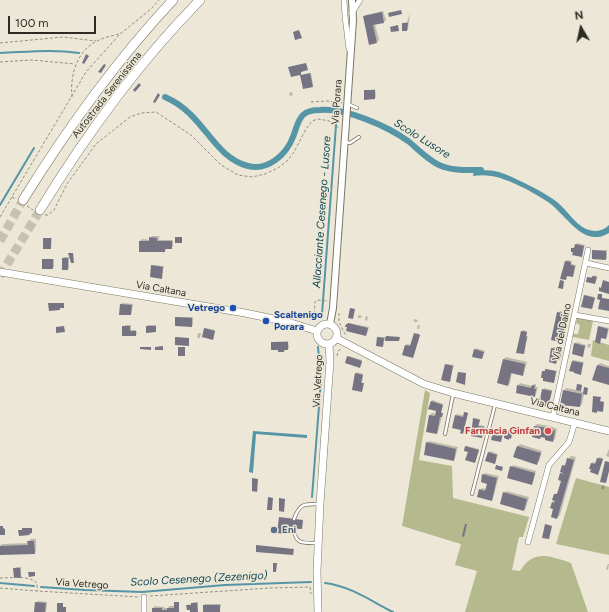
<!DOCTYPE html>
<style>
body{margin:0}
#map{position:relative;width:609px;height:612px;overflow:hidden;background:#ece7d6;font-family:Figtree,sans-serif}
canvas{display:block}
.north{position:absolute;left:561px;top:8px;width:40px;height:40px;-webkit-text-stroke:3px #ece7d6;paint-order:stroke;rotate:351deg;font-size:11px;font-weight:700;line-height:16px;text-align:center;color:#2c2b24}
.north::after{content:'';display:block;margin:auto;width:14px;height:18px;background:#2c2b24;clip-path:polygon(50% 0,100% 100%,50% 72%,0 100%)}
.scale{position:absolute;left:8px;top:16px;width:88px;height:18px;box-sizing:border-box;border:2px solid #2c2b24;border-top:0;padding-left:5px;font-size:12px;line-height:14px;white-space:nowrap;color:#2c2b24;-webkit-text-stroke:3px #ece7d6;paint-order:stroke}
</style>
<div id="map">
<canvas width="609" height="612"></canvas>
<div class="north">N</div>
<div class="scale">100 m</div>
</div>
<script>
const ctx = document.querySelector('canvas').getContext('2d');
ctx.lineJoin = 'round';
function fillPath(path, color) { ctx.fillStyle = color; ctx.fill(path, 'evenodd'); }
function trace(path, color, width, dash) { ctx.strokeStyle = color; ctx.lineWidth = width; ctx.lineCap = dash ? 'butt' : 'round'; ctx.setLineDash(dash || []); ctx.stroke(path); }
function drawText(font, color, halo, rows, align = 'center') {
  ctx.font = font + ' Figtree,sans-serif'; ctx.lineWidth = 3; ctx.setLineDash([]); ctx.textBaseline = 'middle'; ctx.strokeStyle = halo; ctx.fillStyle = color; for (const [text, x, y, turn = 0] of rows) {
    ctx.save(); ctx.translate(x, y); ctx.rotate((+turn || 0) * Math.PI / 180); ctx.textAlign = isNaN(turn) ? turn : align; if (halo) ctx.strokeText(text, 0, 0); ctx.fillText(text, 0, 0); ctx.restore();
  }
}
const green = new Path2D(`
 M 577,318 L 593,321 L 589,340 L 573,337 L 573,334 L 578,334 L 580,325 L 576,323 Z
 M 593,340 L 609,345 L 609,361 L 591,356 Z
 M 425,390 L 430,393 L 419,460 L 452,466 L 453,498 L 529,517 L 523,537 L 519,537 L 512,570 L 520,571 C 534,549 549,556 571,563 L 588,612 L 465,612 L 477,571 L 455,565 L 461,544 L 402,526 Z
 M 576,478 L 609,487 L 609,555 L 556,544 Z`);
const water = new Path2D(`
 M 474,170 C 482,170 491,170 499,172 C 512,176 546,193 557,202 C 567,210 574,223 586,229 C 595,232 602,232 609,225 L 609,233 C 583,249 566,214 548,202 C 535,193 507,178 491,176 C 485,175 479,175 473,176 Z
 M 253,431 L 307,435 L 307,438 L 256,434 L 253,473 L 249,472 Z`);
const shadow = new Path2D(`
 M 383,11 L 386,20 L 384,22 L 375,24 L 379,40 L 377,42 L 364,17 L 366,15 Z
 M 410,13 L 408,29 L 407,30 L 403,23 L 407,22 Z
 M 311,73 L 313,85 L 312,86 L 301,76 Z
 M 375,89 L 376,97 L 374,98 L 365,91 Z
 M 292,92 L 293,95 L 290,96 L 289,93 Z
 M 152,236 L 159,236 L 159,240 L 173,240 L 173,246 L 171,248 L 167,248 L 165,251 L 140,241 L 142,239 L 150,240 Z
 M 45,238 L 52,238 L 51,248 L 44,239 Z
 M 577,243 L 585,245 L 581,256 L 574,251 L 572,248 L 575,247 Z
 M 594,250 L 607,250 L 607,258 L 606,259 L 593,251 Z
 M 64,257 L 69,257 L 69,268 L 67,269 L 63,258 Z
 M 44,259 L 54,259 L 54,267 L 43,268 L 43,260 Z
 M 567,260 L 572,261 L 571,264 L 576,265 L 573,276 L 566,261 Z
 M 153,265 L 164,266 L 161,278 L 152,266 Z
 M 594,275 L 597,276 L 595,283 L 588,278 L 590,277 L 593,277 Z
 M 586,295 L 595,297 L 592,308 L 585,296 Z
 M 122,303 L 133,304 L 131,314 L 121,304 Z
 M 560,311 L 568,313 L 566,320 L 568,320 L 565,332 L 560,341 L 558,313 Z
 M 358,315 L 362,316 L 361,318 L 358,318 Z
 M 366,316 L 368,317 L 367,321 L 365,320 Z
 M 177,317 L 193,317 L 193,325 L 192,326 L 176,318 Z
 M 414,319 L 418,320 L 417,322 L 414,322 Z
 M 348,323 L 369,327 L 367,334 L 366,335 L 349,327 L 347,324 Z
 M 125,325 L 131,325 L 131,330 L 136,330 L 137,334 L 135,335 L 123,335 Z
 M 148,325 L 156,325 L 156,330 L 155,331 L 147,326 Z
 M 418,325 L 420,325 L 419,329 L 417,329 Z
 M 600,326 L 609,328 L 607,337 L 606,338 L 602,337 L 600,342 L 599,327 Z
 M 206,328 L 215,330 L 213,338 L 205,329 Z
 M 523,330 L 527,331 L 526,336 L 528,336 L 523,353 L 522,331 Z
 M 198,333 L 201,333 L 200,338 L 197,338 Z
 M 416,333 L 420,334 L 414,355 L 413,356 L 404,354 L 406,345 L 407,344 L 411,345 Z
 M 379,337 L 386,337 L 394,340 L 384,340 L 383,346 L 378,338 Z
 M 288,341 L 289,348 L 284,351 L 272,343 L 273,342 Z
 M 577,342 L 586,345 L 583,354 L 575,344 Z
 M 588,344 L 591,344 L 590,348 L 587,347 Z
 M 553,347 L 563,349 L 561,358 L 557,359 L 556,363 L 552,349 Z
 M 476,348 L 485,351 L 482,358 L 475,350 Z
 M 349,356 L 362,360 L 361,366 L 348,357 Z
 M 506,357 L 527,362 L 524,373 L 522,375 L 512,372 L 510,383 L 508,385 L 504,359 Z
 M 574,360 L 584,362 L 580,374 L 572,361 Z
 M 600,363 L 609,366 L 609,384 L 593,380 L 598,365 Z
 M 447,364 L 454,365 L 449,381 L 445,365 Z
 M 547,369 L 557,371 L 554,382 L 543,371 L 546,371 Z
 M 357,372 L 363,374 L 362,383 L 362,391 L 356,374 Z
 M 520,383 L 532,386 L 534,384 L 536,384 L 536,387 L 538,387 L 536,394 L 534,396 L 518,385 Z
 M 578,384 L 582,385 L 580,391 L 584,392 L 585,387 L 587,388 L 586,394 L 584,394 L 582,404 L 580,406 L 564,390 L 566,388 L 577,390 Z
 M 544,388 L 552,390 L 548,406 L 540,404 Z
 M 433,400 L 443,404 L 440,412 L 443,413 L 438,431 L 436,433 L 427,431 L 430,415 L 432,413 L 437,414 L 437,412 L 431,401 Z
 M 465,412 L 468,413 L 464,427 L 456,415 L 457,414 L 465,416 Z
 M 475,418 L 480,419 L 479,425 L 485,426 L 482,436 L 474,419 Z
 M 537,424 L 550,426 L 557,429 L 555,439 L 553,441 L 546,438 L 535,426 Z
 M 495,430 L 503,432 L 500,441 L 493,431 Z
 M 429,441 L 458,447 L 455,458 L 453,460 L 427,443 Z
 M 520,444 L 542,451 L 539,461 L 537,463 L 518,446 Z
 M 467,446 L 479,449 L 475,462 L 466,447 Z
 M 609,449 L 609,457 L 606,456 Z
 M 490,451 L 498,454 L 495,463 L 488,453 Z
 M 571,456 L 576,457 L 560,515 L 557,518 L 552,502 L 555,500 L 555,494 L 559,492 L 562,480 L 560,474 L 563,471 L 563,466 L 566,463 L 567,464 L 568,459 Z
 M 599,457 L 603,458 L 598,474 L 592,463 L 593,462 L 596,463 Z
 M 513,465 L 536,471 L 533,482 L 531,484 L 511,467 Z
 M 485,473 L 499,476 L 493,498 L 491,500 L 480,490 L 482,488 L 486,489 L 488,483 L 483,475 Z
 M 602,485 L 605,486 L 604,489 L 601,489 Z
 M 506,491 L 529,497 L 526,508 L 524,510 L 504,493 Z
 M 30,539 L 36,539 L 36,551 L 34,553 L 0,546 L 2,544 L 29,543 Z
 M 608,564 L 609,564 L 608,570 L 606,569 Z
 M 16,567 L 21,567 L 21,575 L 20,577 L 15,568 Z
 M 38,601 L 47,602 L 46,612 L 35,612 L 36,603 Z
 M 175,602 L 179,602 L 178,612 L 153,612 L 153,608 L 155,606 L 164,607 L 164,608 L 168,608 L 169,606 L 175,606 Z
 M 193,602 L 198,602 L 198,612 L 191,612 L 187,605 L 192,604 Z
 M 205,604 L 221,604 L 220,611 L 219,612 L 204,605 Z`);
const stream = new Path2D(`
 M 0,53 C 27,52 52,49 79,53
 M 0,205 L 34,148
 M 322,314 L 337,112
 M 312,497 L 321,380 L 318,347
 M 0,583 L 34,586
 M 325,583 C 350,586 371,601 393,612
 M 41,587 L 85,590 L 142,592 L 225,585 L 311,582`);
const canal = new Path2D(`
 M 165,97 C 174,101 183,107 190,114 C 209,132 221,159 248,166 C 268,171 286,155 293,137 C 296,130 297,121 303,115 C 307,111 314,110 320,110 C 346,108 387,126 408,141 C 418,149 427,159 439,165 C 452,171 467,170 481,170`);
const building = new Path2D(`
 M 401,10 L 402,14 L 389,17 L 388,13 Z
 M 382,12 L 384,23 L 373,25 L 377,43 L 369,45 L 363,16 Z
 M 402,23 L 408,23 L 407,31 L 402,31 Z
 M 398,25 L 399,31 L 391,32 L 390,27 Z
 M 299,30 L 302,38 L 295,40 L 293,32 Z
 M 86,54 L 89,56 L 84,64 L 82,63 Z
 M 306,63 L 308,70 L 301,72 L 301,75 L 310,73 L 313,87 L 303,89 L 300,75 L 291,77 L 288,67 Z
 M 104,64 L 106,65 L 101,73 L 98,72 Z
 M 139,83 L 141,85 L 135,92 L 133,90 Z
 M 364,90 L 375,90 L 375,99 L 364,100 Z
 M 158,93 L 160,95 L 155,103 L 153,102 Z
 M 149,237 L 157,238 L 157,241 L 172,241 L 172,249 L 165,249 L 165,252 L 139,252 L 139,241 L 149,241 Z
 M 175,237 L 182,237 L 182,243 L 175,243 Z
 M 43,238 L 51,238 L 51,249 L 43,249 Z
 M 575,244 L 584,246 L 582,257 L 572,255 L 573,252 L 571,252 L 571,248 L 574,248 Z
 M 592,250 L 606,251 L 606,260 L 592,259 Z
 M 68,253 L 73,253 L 74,263 L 71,263 Z
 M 62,258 L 68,258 L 68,270 L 62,270 Z
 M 42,259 L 53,259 L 53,269 L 42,269 Z
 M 565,261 L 571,262 L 571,265 L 575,266 L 573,277 L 567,276 L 566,280 L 560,279 Z
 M 151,265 L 163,267 L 162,279 L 150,277 Z
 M 592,276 L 597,277 L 595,284 L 586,282 L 587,277 L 592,278 Z
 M 560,280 L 564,281 L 563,289 L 558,288 Z
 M 603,280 L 609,282 L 609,294 L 599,291 L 599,287 L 601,288 Z
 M 598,294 L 602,294 L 602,298 L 609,299 L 609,311 L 598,309 L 600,300 L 597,299 Z
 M 584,295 L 595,298 L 592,309 L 581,307 Z
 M 48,303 L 64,303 L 64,308 L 60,308 L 60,310 L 49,311 Z
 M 120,304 L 132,305 L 131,315 L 119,315 Z
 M 350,308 L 355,309 L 353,319 L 348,318 Z
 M 557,312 L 566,314 L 565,321 L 566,322 L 563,335 L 562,335 L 560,342 L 551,340 Z
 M 175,317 L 192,318 L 192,327 L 175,326 Z
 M 348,323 L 368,328 L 366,336 L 346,331 L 347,327 L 345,327 L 346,324 L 348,324 Z
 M 64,326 L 65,332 L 56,333 L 56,327 Z
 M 122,326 L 130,326 L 130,331 L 136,331 L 136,336 L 122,336 Z
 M 146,326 L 156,326 L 156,332 L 146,333 Z
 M 598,326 L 608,329 L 606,339 L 601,338 L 600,344 L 595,342 Z
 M 204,328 L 215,331 L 213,340 L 202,337 Z
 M 521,331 L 527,332 L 526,337 L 527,337 L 524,354 L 516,353 Z
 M 414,333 L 420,335 L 413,358 L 402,355 L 405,345 L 410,346 Z
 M 386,336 L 400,337 L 399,341 L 385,341 Z
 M 175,337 L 189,338 L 189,346 L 175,345 Z
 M 377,337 L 384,338 L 383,347 L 376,346 Z
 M 271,342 L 288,342 L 288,350 L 284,350 L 284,352 L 278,352 L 278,350 L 271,350 Z
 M 574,343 L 585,346 L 583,357 L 572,354 Z
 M 163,346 L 163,350 L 155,350 L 155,347 Z
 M 140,347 L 151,347 L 151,350 L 140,349 Z
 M 178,347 L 185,347 L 185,356 L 178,356 Z
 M 551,348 L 562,350 L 560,360 L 557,360 L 556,364 L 549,362 Z
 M 474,349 L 484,352 L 482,359 L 472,357 Z
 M 347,356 L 362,361 L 360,368 L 345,363 Z
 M 503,359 L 525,364 L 523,376 L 511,373 L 508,386 L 497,383 Z
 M 572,361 L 583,363 L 581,375 L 574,373 L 574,372 L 569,371 Z
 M 445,364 L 453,366 L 450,382 L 441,380 Z
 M 597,365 L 609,368 L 609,385 L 592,380 Z
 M 545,369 L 556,371 L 554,383 L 543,381 L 543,378 L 541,378 L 542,371 L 545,371 Z
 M 458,372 L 466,373 L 465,385 L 456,382 Z
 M 355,373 L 363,375 L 361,383 L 364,383 L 362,392 L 352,390 Z
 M 577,384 L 582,385 L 581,391 L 576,390 Z
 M 517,385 L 531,388 L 532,385 L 535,386 L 534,389 L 536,389 L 535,397 L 516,393 Z
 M 584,387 L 588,388 L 587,395 L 583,394 Z
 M 542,389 L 552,391 L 548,407 L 539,405 Z
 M 563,390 L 582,394 L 580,407 L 560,405 Z
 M 593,396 L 601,397 L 600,401 L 604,402 L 603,412 L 597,411 L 597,413 L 592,412 Z
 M 431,401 L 443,405 L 441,413 L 443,413 L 442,417 L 440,417 L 437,434 L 426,432 L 429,415 L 435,416 L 436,411 L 428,409 Z
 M 464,412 L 468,413 L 463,434 L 460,433 L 461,430 L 452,428 L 455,415 L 463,417 Z
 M 473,418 L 480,420 L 478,426 L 484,427 L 482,438 L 471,436 Z
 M 534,426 L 548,428 L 555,431 L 553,442 L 545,440 L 545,438 L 541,437 L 540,439 L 532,437 Z
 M 509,429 L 513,430 L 511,439 L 509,438 L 509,440 L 504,438 L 505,431 L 508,432 Z
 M 493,431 L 503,433 L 501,442 L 491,440 Z
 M 426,442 L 456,449 L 454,461 L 424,455 Z
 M 465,446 L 479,450 L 475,463 L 465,460 L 468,452 L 464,451 Z
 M 517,446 L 541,453 L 537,465 L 513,457 Z
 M 488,452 L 497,455 L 495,464 L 485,461 Z
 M 567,458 L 574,460 L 557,519 L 551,517 L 553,509 L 550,508 L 552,502 L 554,503 L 555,501 L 552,500 L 554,494 L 557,494 L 561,481 L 558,480 L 560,473 L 563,474 L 563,473 L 560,472 L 562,465 L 565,466 Z
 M 597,458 L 603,459 L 598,475 L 590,472 L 591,469 L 589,469 L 591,463 L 595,464 Z
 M 605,461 L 609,462 L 609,471 L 606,483 L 600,482 Z
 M 496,465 L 503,467 L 502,471 L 495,469 Z
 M 510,466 L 535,473 L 532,485 L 507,478 Z
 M 482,474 L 497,478 L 492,501 L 477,497 L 479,489 L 485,491 L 487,484 L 481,482 Z
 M 252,478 L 258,479 L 257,492 L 252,491 Z
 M 503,492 L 527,499 L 524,511 L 500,504 Z
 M 268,497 L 273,498 L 272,510 L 267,510 Z
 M 279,498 L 285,499 L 284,512 L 279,511 Z
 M 279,517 L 303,520 L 302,529 L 285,528 L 285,534 L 277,533 Z
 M 465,524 L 467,524 L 464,537 L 462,536 Z
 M 545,524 L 552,526 L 549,539 L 542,538 Z
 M 0,526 L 3,526 L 3,528 L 5,529 L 5,535 L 0,535 Z
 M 22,528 L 32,528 L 32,533 L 29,534 L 30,535 L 19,536 L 18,530 L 22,530 Z
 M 27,541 L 34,541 L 35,554 L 0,555 L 0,546 L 28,545 Z
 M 256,545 L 294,549 L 293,555 L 256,552 Z
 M 273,563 L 277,563 L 276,572 L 273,572 Z
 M 13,568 L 20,568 L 21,578 L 14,578 Z
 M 28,572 L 35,572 L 35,576 L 29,577 Z
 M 35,602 L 46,603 L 45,612 L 34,612 Z
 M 174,602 L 179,602 L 179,612 L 152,612 L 152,608 L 162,608 L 162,610 L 167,610 L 167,608 L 174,608 Z
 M 57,603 L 63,603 L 63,607 L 66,607 L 66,612 L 57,612 Z
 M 191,603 L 197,603 L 198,612 L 190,612 L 190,610 L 187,610 L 186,605 L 191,605 Z
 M 203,605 L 220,605 L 220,612 L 203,612 Z`);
const motorwayTunnel = new Path2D(`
 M 0,241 L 23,200
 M 0,276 L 40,210`);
const path = new Path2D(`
 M 0,43 L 63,37 L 96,41
 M 0,62 L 32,60 L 75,64
 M 72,97 C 70,76 76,53 95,42 C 102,38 111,36 119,34
 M 311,102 L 327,101 L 342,103
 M 12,197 L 16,199
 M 27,206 L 33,210
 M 45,215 L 48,215 L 54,210 L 67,184 L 96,144 L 130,117 L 141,113 L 156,112 L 191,135 L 221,165 L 238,175 L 252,177 L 265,174 L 278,168 L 287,161 L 294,152 L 306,129 L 312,121 L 318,119 L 329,121 L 339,128
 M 0,217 L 86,72 L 120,34 L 151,9 L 159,0
 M 339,313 L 339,322 L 346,336
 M 294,316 L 311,319 L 314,318 L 315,302 L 317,300 L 328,301
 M 337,356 L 338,351 L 341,349
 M 0,578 C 11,578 29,575 37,583 L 37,591
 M 310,587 L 311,594
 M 0,588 L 37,591 L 139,597
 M 150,596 L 270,588 L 310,587`);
const service = new Path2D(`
 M 348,104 L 357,108
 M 345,142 L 350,143 L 359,137
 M 445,434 L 453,395
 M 472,494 L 495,405
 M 294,519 C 300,503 304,504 319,504
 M 294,529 C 295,545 304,543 318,543`);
const minor = new Path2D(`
 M 344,0 L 345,16 L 349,49
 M 352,13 L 360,0
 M 586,263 L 609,268
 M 575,315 L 609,321
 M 553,417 L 588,250
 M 528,542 L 549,465 L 569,442 L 575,422
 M 144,612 L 144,597`);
const tertiary = new Path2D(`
 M 330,324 L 333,308 L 347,108 L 353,20 L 352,0`);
const secondary = new Path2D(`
 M 0,272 L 245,313 L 288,322 L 317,331
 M317 334a10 10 0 1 1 20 0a10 10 0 1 1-20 0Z
 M 336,338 L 424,384 L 453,393 L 609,431
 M 318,612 L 317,571 L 320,504 L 330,361 L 329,344`);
const motorway = new Path2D(`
 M 23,200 C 67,129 116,61 173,0
 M 40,210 C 86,135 138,63 200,0`);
const markers = [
 [233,308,4,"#1a4fb4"],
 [266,321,4,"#1a4fb4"],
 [548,431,4,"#e0444e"],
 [274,530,4,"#5c6f8a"]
];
const streetNames = [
 ["Autostrada Serenissima",107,95,-52],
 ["Via Porara",337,102,-86],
 ["Via Caltana",161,289,10],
 ["Via del Daino",562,332,-78],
 ["Via Vetrego",318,381,-87],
 ["Via Caltana",555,407,14],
 ["Via Vetrego",82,584,4]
];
const transitNames = [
 ["Vetrego",225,308],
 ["Scaltenigo",274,315,"left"],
 ["Porara",274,327,"left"]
];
const healthNames = [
 ["Farmacia Ginfan",540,431]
];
const serviceNames = [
 ["Eni",282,530]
];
const waterNames = [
 ["Scolo Lusore",422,139,32],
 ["Allacciante Cesenego - Lusore",322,212,-86],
 ["Scolo Cesenego (Zezenigo)",199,579,-3]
];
fillPath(green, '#b4b98e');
fillPath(water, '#5695a5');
fillPath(shadow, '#0003');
trace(stream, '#5695a5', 2);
trace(canal, '#5695a5', 6);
fillPath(building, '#767383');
trace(motorwayTunnel, '#c6c1b2', 9, [9, 4.5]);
trace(service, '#7a7667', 4);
trace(minor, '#7a7667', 6);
trace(tertiary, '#7a7667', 8);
trace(secondary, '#7a7667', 8);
trace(motorway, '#7a7667', 10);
trace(path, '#939083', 1, [3, 2]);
trace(service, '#fff', 2.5);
trace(minor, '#fff', 5);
trace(tertiary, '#fff', 6);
trace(secondary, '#fff', 7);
trace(motorway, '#fff', 9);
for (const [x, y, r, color] of markers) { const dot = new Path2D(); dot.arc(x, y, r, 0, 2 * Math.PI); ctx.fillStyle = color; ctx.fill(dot); trace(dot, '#ece7d6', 1.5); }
drawText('10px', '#2c2b24', '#ece7d6', streetNames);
drawText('bold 10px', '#164399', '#ece7d6', transitNames, 'right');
drawText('bold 10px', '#be3a42', '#ece7d6', healthNames, 'right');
drawText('bold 10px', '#4e5e75', '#ece7d6', serviceNames, 'left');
drawText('italic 11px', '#0e4754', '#ece7d6', waterNames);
</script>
